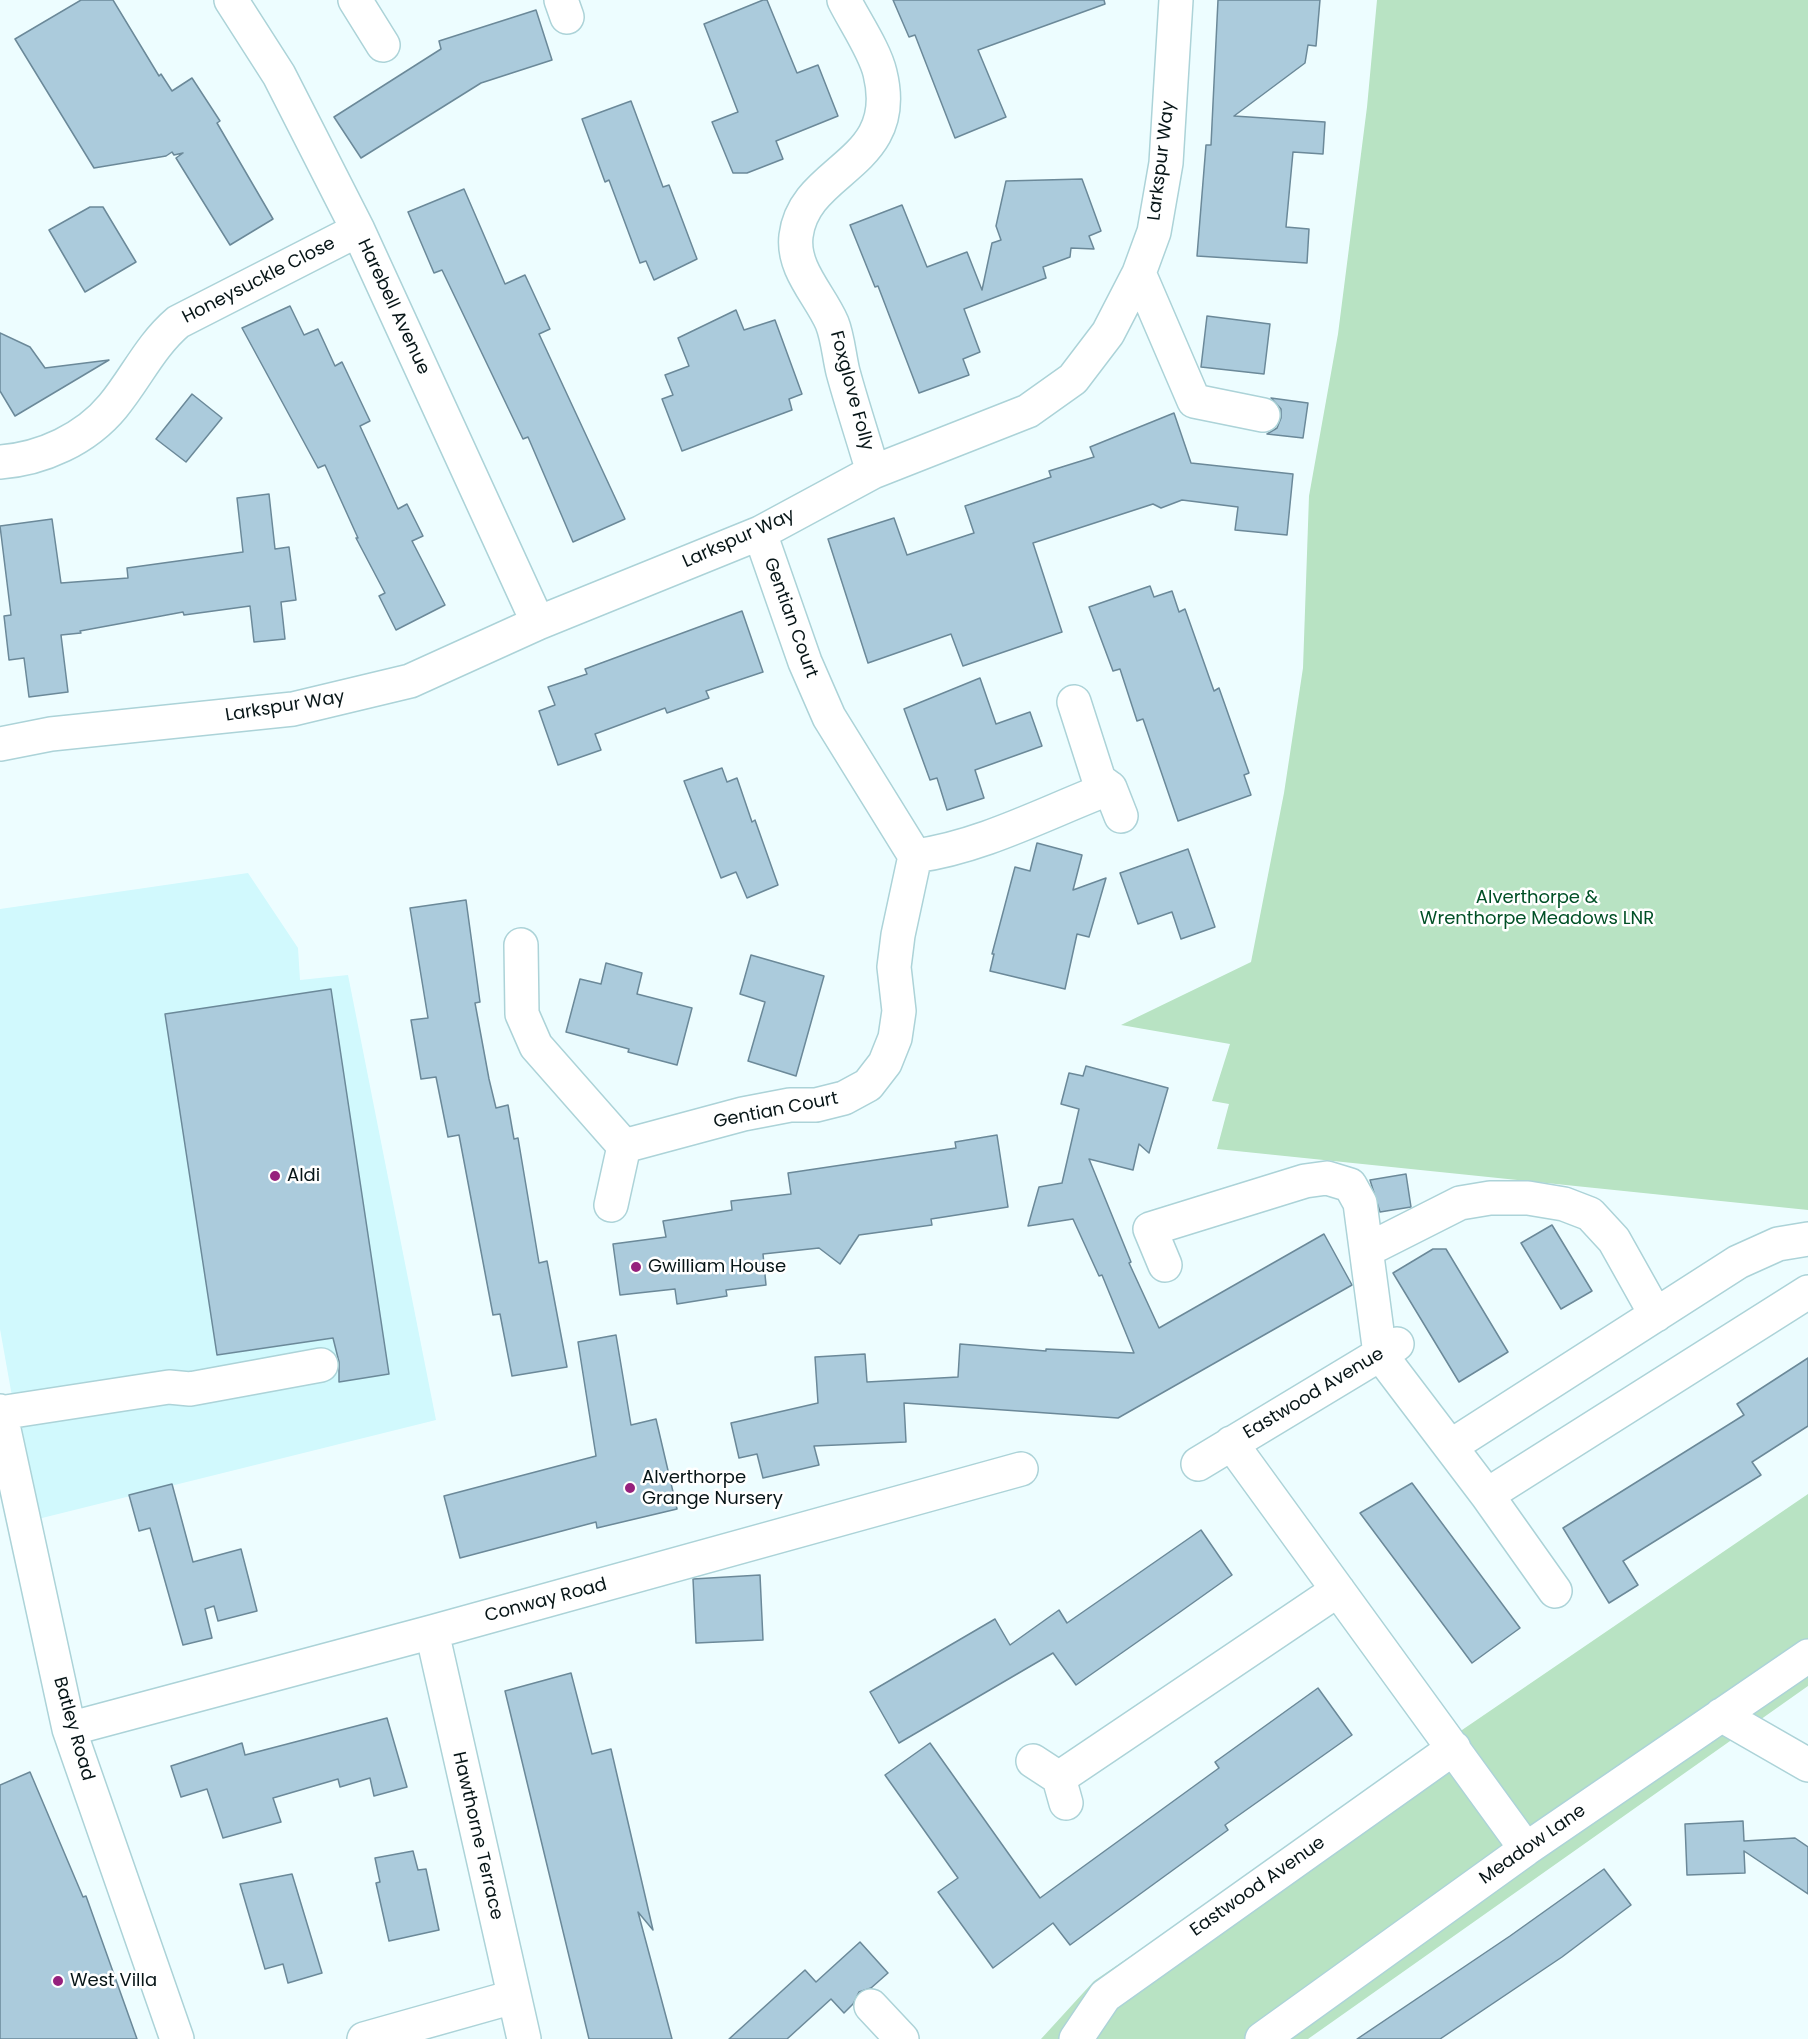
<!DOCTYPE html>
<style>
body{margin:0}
canvas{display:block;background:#edfdff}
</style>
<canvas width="1808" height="2039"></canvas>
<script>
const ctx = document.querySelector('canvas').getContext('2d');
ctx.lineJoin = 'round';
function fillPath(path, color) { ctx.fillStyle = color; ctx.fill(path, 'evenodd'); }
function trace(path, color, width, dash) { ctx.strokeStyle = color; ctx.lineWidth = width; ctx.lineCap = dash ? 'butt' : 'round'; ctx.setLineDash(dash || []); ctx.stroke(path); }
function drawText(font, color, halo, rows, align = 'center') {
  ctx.font = font + ' Poppins,sans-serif'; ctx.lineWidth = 5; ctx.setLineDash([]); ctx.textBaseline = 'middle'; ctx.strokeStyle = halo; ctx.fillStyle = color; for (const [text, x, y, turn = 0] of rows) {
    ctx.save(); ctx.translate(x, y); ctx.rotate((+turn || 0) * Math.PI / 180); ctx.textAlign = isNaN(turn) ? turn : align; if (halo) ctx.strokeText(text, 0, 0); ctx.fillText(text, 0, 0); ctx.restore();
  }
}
const built = new Path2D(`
 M 248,873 L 298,948 L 300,980 L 348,975 L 436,1420 L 34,1520 L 0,1329 L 0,909 Z`);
const green = new Path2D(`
 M 1377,0 L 1808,0 L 1808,1210 L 1217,1149 L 1229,1104 L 1212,1101 L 1230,1044 L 1121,1025 L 1251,962 L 1284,793 L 1303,668 L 1309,496 L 1338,334 L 1367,107 Z
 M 1808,1494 L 1808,1686 L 1308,2039 L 1041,2039 L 1094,1981 Z`);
const building = new Path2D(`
 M 81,0 L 113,0 L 159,76 L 161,74 L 172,91 L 192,78 L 220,121 L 217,123 L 273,219 L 230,245 L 176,158 L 183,153 L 174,155 L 172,152 L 166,156 L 94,168 L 15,39 Z
 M 763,0 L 767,0 L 797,73 L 818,65 L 838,116 L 776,141 L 783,159 L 747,173 L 733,173 L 712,122 L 738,112 L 704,24 Z
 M 893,0 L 1104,0 L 1105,4 L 978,50 L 1006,117 L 955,138 L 915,35 L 909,37 Z
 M 1218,0 L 1320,0 L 1316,46 L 1308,45 L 1305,63 L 1234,116 L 1325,122 L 1323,154 L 1293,152 L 1286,227 L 1309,229 L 1307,263 L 1197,256 L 1206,145 L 1211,145 Z
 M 536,10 L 552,60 L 481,83 L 361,158 L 334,117 L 441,49 L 439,41 Z
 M 631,101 L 663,187 L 669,185 L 697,259 L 654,280 L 646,261 L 640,263 L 609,180 L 605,182 L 582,119 Z
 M 1082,179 L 1101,231 L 1089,236 L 1094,249 L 1071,248 L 1070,257 L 1043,267 L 1046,278 L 964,309 L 980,352 L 963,359 L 969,375 L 919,393 L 878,286 L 875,287 L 850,225 L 902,205 L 927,267 L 967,252 L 982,290 L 992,243 L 1001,240 L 996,226 L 1006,181 Z
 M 464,189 L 505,284 L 525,275 L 550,329 L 539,334 L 625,519 L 573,542 L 528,437 L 523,439 L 442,270 L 434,273 L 408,212 Z
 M 90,207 L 103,207 L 136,262 L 85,292 L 49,230 Z
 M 290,306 L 304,335 L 318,329 L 335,366 L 342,362 L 370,421 L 360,426 L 398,509 L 407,504 L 423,536 L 412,541 L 445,605 L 396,630 L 379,596 L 385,593 L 356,538 L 358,538 L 325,465 L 318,468 L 242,328 Z
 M 736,310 L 744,330 L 775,320 L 802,394 L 789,399 L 792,410 L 682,451 L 662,399 L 673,395 L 665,375 L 689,366 L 678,338 Z
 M 1207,316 L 1270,324 L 1264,374 L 1201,367 Z
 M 0,333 L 30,347 L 45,368 L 109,360 L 15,416 L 0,391 Z
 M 192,394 L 222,418 L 186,462 L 156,439 Z
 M 1271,398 L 1308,403 L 1303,438 L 1267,434 L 1277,428 L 1281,418 L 1281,409 Z
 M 1174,413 L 1191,463 L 1293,474 L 1287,535 L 1235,530 L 1238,507 L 1182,500 L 1161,508 L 1153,504 L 1033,543 L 1062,632 L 963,666 L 951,634 L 868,663 L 828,539 L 894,518 L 907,555 L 974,533 L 965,506 L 1051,477 L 1049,471 L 1094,457 L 1090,447 Z
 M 269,494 L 275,549 L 289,547 L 296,600 L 281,602 L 285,639 L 254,642 L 250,606 L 184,615 L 183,612 L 80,631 L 81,633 L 61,635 L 68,692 L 29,697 L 24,658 L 9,660 L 4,616 L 11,615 L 0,526 L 52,519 L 61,583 L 128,578 L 127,568 L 243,552 L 237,498 Z
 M 1150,586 L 1154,597 L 1172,591 L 1179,612 L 1185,609 L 1214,691 L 1219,688 L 1249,773 L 1244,775 L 1251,795 L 1178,821 L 1143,719 L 1137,721 L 1120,669 L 1113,671 L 1089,607 Z
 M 742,611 L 763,672 L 706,691 L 709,698 L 667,713 L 665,708 L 595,734 L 601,750 L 558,765 L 539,711 L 555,705 L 548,687 L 587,674 L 585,669 Z
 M 980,678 L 996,724 L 1030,712 L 1042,746 L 975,770 L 984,798 L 947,810 L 937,778 L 930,780 L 904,709 Z
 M 722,768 L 727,782 L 737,778 L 752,822 L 755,820 L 778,885 L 747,898 L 736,872 L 721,878 L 684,781 Z
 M 1037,843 L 1082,855 L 1073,890 L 1106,878 L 1089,937 L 1077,934 L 1065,989 L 990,971 L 994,954 L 992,954 L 1015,867 L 1030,871 Z
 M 1188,849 L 1215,927 L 1181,939 L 1172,912 L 1138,924 L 1120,873 Z
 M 466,900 L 480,1002 L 475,1003 L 489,1079 L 496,1108 L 508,1105 L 514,1139 L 518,1138 L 539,1263 L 547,1261 L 567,1367 L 512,1376 L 500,1314 L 493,1315 L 459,1135 L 448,1137 L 436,1077 L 421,1079 L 411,1020 L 428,1018 L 410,908 Z
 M 751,955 L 824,976 L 796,1076 L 748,1061 L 765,1002 L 740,994 Z
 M 606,963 L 642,973 L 637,994 L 692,1008 L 677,1065 L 628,1052 L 629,1049 L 566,1032 L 580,979 L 601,984 Z
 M 331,989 L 389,1374 L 339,1382 L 339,1362 L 333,1338 L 217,1355 L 165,1014 Z
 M 1086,1066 L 1168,1088 L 1149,1153 L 1139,1144 L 1133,1170 L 1089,1159 L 1131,1262 L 1129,1263 L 1159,1328 L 1324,1234 L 1352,1285 L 1118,1418 L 904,1403 L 906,1442 L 814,1446 L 819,1465 L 763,1478 L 757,1454 L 739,1458 L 731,1423 L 818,1403 L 815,1357 L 865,1354 L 867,1382 L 958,1377 L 960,1344 L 1046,1351 L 1046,1349 L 1134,1353 L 1102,1275 L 1099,1276 L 1073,1219 L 1028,1226 L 1039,1187 L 1062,1183 L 1079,1109 L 1061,1104 L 1069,1073 L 1083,1076 Z
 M 997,1135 L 1008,1207 L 931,1219 L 932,1225 L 859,1235 L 840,1264 L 819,1248 L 763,1254 L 766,1285 L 726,1290 L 727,1296 L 677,1304 L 675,1289 L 620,1295 L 613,1244 L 666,1237 L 663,1221 L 732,1210 L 731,1201 L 791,1194 L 788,1173 L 956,1148 L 955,1142 Z
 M 1406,1174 L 1411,1207 L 1380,1212 L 1370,1180 Z
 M 1552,1225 L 1592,1291 L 1561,1309 L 1521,1243 Z
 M 1433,1249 L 1446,1249 L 1508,1352 L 1459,1382 L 1393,1273 Z
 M 616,1335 L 631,1425 L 656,1419 L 677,1509 L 597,1528 L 596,1522 L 460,1558 L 444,1496 L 596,1456 L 578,1342 Z
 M 1808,1358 L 1808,1426 L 1752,1462 L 1761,1475 L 1623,1561 L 1638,1585 L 1609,1603 L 1563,1528 L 1744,1415 L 1737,1404 Z
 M 1412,1483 L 1520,1628 L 1472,1663 L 1360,1513 Z
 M 172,1484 L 193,1562 L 241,1549 L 257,1611 L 218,1621 L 214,1606 L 205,1609 L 212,1638 L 183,1645 L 150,1528 L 139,1531 L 129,1495 Z
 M 1201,1530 L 1232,1575 L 1180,1612 L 1076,1685 L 1053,1653 L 899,1743 L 870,1692 L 995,1619 L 1010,1645 L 1059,1610 L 1067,1623 Z
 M 760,1575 L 763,1640 L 696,1643 L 693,1579 Z
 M 571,1673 L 592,1754 L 611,1749 L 653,1930 L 638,1912 L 672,2039 L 589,2039 L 505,1691 Z
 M 1318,1688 L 1352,1735 L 1225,1825 L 1228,1830 L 1070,1945 L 1053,1923 L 993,1968 L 938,1892 L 958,1878 L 885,1775 L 930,1743 L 1040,1898 L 1219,1768 L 1215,1762 Z
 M 387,1718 L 407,1787 L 374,1796 L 370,1778 L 340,1787 L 338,1779 L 273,1798 L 281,1822 L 223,1838 L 207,1789 L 181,1797 L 171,1766 L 242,1743 L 245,1755 Z
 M 30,1772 L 83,1897 L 86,1896 L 137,2039 L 0,2039 L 0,1785 Z
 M 1743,1821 L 1744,1841 L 1795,1838 L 1808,1847 L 1808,1894 L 1744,1851 L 1745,1873 L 1687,1875 L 1685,1824 Z
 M 413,1851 L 418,1870 L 426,1869 L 439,1930 L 389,1941 L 376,1883 L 380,1882 L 375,1858 Z
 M 1604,1869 L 1631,1905 L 1562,1957 L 1440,2039 L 1357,2039 L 1510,1936 Z
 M 292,1874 L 322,1973 L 288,1983 L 283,1964 L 265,1969 L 240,1884 Z
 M 860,1942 L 888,1973 L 871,1988 L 859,1992 L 853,2004 L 844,2013 L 831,1999 L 787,2039 L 729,2039 L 805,1970 L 816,1982 Z`);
const minor = new Path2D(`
 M 231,0 L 279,75 L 358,230 L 538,623
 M 355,0 L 383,45
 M 561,0 L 567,17
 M 844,0 C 855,22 875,51 880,73 C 903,166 804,167 796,236 C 792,269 820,295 832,323 C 838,338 839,356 843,372 C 852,405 863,438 873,472
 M 1139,273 L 1194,401 L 1263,415
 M 0,462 C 42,459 86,439 113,406 C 136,378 150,346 178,322 L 358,230
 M 1074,702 L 1099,780 L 1110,788 L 1121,816
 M 0,744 L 51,734 L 293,709 L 410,681 L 538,623 L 760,533 L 873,472 L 1028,411 L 1073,379 L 1108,333 L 1139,273 L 1154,232 L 1166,163 L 1176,0
 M 915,856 C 982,847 1047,812 1110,788
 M 521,945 L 522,1014 L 536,1046 L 624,1146 L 611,1205
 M 624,1146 L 743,1114 L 790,1105 L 816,1105 L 844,1098 L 868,1085 L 885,1063 L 895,1038 L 899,1011 L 894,967 L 898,935 L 915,856 L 829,717 L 805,662 L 760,533
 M 1367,1250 L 1460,1203 L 1490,1198 L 1528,1198 L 1564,1204 L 1590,1214 L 1614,1240 L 1656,1315
 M 1165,1265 L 1150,1229 L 1305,1181 L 1327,1178 L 1350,1185 L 1360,1203 L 1380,1354 L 1487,1495 L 1555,1591
 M 0,1411 L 69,1729 L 177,2039
 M 0,1413 L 169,1387 L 190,1389 L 321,1365
 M 1231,1443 L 1526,1849
 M 1451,1446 L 1738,1262 L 1778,1244 L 1808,1239
 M 1198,1464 L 1397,1344
 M 1487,1495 L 1808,1292
 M 432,1632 L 524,2039
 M 1721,1715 L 1808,1765
 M 69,1729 L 432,1632 L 1021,1469
 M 1033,1761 L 1059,1778 L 1066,1803
 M 1059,1778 L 1338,1590
 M 871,2006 L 902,2039
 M 364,2039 L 513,1997
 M 1076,2039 L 1105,1996 L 1454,1748
 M 1262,2039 L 1526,1849 L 1808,1656`);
const markers = [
 [275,1176,6,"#96217d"],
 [636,1267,6,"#96217d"],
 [630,1488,6,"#96217d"],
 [58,1981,6,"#96217d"]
];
const streetNames = [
 ["Larkspur Way",1162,161,-83],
 ["Honeysuckle Close",259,281,-27],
 ["Harebell Avenue",393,307,65],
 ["Foxglove Folly",851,391,75],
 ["Larkspur Way",739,539,-24],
 ["Gentian Court",790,618,70],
 ["Larkspur Way",285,707,-9],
 ["Gentian Court",776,1111,-11],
 ["Eastwood Avenue",1314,1394,-31],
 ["Conway Road",546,1601,-15],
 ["Batley Road",73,1729,74],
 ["Hawthorne Terrace",477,1836,77],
 ["Meadow Lane",1533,1845,-35],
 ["Eastwood Avenue",1258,1887,-35]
];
const parkNames = [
 ["Alverthorpe &",1537,898],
 ["Wrenthorpe Meadows LNR",1537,919]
];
const poiNames = [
 ["Aldi",287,1176],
 ["Gwilliam House",648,1267],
 ["Alverthorpe",642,1478],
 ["Grange Nursery",642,1499],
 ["West Villa",70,1981]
];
fillPath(built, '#d1f9fd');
fillPath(green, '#b8e3c3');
fillPath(building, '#abcbdc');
trace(building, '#6b8999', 1.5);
trace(minor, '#acd3d8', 36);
trace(minor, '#fff', 33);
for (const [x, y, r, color] of markers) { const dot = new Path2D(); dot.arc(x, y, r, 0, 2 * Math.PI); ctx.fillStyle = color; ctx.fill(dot); trace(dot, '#fff', 2); }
drawText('18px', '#071517', '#fff', streetNames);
drawText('18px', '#005026', '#fff', parkNames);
drawText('18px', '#071517', '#fff', poiNames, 'left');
</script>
